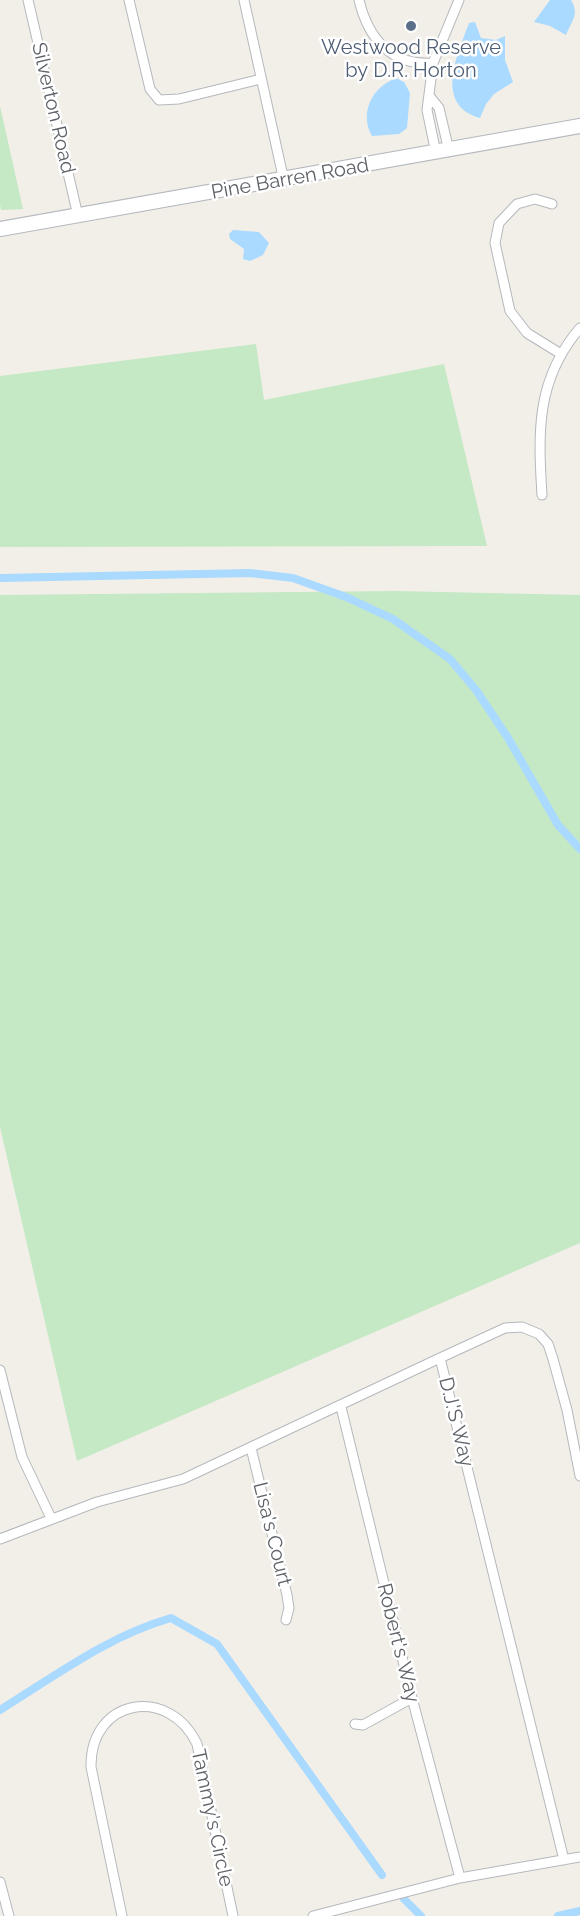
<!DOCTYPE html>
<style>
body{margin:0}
canvas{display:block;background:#f1efe8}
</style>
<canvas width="580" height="1916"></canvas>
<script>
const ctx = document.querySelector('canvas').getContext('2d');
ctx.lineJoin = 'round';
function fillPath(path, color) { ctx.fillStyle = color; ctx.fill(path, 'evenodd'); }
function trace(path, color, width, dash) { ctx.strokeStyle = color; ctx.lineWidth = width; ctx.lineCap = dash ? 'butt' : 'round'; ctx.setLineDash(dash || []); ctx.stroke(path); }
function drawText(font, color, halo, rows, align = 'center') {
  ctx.font = font + ' Raleway,sans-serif'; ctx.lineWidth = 5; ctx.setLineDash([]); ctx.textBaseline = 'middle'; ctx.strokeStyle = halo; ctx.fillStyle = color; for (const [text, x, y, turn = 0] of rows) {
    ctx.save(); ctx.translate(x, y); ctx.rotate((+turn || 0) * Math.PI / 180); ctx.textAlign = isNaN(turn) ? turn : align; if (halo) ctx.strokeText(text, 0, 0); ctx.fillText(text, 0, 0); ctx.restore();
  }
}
const green = new Path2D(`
 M 0,106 L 23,209 L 1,210 L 0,204 Z
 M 256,344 L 264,400 L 444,364 L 487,546 L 0,547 L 0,376 Z
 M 396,591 L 580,595 L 580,1243 L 77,1461 L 0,1127 L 0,595 Z`);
const water = new Path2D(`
 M 550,0 L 571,0 C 580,14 571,22 566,35 L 550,26 L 534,22 Z
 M 475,22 L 481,38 L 496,40 L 505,36 L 505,60 L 513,82 L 494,94 L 486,104 L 480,118 C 433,105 458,53 469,23 Z
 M 396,78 L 404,82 L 410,93 L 407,128 L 399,134 L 372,136 C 359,113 372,87 396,78 Z
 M 233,230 L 259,232 L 269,243 L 263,255 L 250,261 L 243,259 L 244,249 L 230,239 L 229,234 Z`);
const canal = new Path2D(`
 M 0,578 L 250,573 L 293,578 L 346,597 L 393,619 L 450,659 L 476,690 L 508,738 L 558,825 L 580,849
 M 0,1710 C 55,1676 108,1636 171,1618 L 217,1644 L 382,1875
 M 404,1899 L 421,1916
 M 558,1916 L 580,1911`);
const minor = new Path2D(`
 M 28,0 L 78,216
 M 129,0 L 150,89 L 159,100 L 179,99 L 261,79
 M 244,0 L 284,181
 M 359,0 C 368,38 391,66 433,63
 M 431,98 L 439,108 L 449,151
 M 436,153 L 427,110 L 433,63 L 459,0
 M 552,204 L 535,199 L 517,204 L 499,223 L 495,243 L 510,311 L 527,333 L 561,354
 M 542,495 C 538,432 536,379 580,328
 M 440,1358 L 505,1328 L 522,1327 L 539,1334 L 548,1344 L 553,1359 L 567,1410 L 580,1476
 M 0,1370 L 22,1457 L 51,1518
 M 341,1407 L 412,1698 L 460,1878
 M 251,1448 L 287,1595 L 289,1608 L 286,1620
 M 0,1539 L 97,1502 L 183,1479 L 440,1358 L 564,1860
 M 355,1724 L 363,1725 L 412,1698
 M 0,1882 L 9,1916
 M 122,1916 L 91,1767 C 90,1698 169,1685 197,1744 L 233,1916
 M 313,1916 L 460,1878 L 580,1857`);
const secondary = new Path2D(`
 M 0,229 L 580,126`);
const markers = [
 [411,26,6,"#5c6f8a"]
];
const serviceNames = [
 ["Westwood Reserve",411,48],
 ["by D.R. Horton",411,71]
];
const streetNames = [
 ["Silverton Road",53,108,77],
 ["Pine Barren Road",290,179,-10],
 ["D.J.'S Way",456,1422,76],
 ["Lisa's Court",272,1534,76],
 ["Robert's Way",398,1643,76],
 ["Tammy's Circle",212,1818,78]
];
fillPath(green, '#c5e8c5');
fillPath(water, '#aadaff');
trace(canal, '#aadaff', 8);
trace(minor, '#b5b8bc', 11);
trace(secondary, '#b6babf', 16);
trace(minor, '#fff', 9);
trace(secondary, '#fff', 14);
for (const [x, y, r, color] of markers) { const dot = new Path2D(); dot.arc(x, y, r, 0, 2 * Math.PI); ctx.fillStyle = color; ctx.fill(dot); trace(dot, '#fff', 2); }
drawText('20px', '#4e5e75', '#fff', serviceNames);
drawText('20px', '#5f6368', '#fff', streetNames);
</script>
